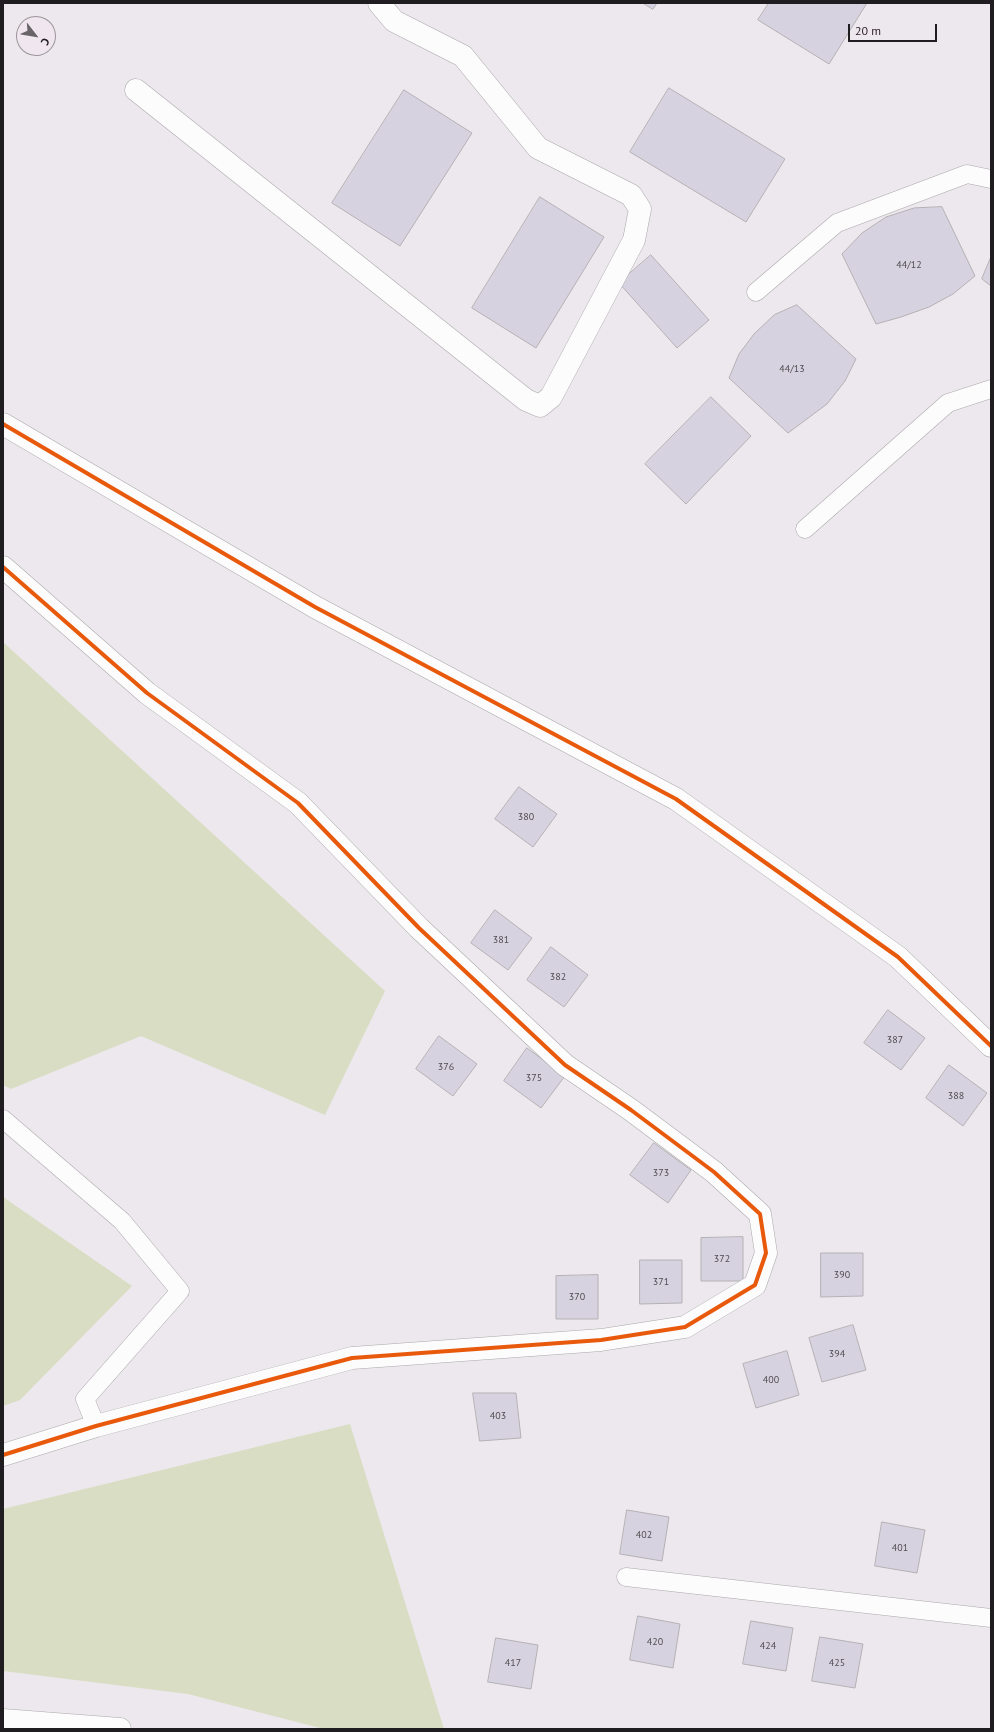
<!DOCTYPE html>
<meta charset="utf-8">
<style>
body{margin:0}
#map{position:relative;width:994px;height:1732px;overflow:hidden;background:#ede8ed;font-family:"PT Sans",sans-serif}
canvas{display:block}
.frame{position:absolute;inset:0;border:4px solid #201d20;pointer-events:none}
.north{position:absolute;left:16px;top:16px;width:40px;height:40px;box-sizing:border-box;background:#efe6ef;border:1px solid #9c969c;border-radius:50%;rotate:121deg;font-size:11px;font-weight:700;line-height:16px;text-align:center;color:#201d20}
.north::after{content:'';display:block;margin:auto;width:14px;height:18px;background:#686468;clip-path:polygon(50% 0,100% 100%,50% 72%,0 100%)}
.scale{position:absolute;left:848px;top:24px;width:89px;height:18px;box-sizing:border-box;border:2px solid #201d20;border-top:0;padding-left:5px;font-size:12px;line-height:14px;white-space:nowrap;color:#201d20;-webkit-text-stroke:3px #efe6ef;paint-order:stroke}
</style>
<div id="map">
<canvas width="994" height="1732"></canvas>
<div class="frame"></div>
<div class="north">С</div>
<div class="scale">20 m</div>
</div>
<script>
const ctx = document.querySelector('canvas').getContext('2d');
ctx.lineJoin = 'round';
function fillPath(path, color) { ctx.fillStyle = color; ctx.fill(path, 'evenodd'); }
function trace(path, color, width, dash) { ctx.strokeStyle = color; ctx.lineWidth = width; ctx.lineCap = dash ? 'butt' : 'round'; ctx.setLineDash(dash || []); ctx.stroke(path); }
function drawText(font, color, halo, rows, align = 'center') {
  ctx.font = font + ' "PT Sans",sans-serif'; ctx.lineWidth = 4; ctx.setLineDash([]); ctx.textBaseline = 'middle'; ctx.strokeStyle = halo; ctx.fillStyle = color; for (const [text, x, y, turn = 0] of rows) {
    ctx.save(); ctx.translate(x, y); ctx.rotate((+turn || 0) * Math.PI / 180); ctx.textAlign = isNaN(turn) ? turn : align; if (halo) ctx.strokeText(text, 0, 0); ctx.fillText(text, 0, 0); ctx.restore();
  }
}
const green = new Path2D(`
 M 3,642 L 385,991 L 325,1115 L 141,1036 L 11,1089 L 3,1085 Z
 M 3,1197 L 132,1286 L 20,1400 L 3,1406 Z
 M 350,1424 L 444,1729 L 324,1729 L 188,1694 L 3,1671 L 3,1509 Z`);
const building = new Path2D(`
 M 643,3 L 657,3 L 653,9 Z
 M 769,3 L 867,3 L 829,64 L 758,20 Z
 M 669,88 L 785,159 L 746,222 L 630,152 Z
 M 404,90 L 472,133 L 400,246 L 332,203 Z
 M 540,197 L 604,237 L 536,348 L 472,308 Z
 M 942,207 L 975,276 L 953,294 L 929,307 L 901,317 L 876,324 L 842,254 L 862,233 L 886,217 L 914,208 Z
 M 651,255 L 709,320 L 677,348 L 619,283 Z
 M 991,257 L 991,286 L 982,279 Z
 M 797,305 L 856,359 L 845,381 L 827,404 L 788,433 L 729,378 L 739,354 L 754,334 L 774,315 Z
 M 711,397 L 751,436 L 686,504 L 645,464 Z
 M 519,787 L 557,814 L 533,847 L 495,819 Z
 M 495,910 L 532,938 L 508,970 L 471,943 Z
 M 551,947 L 588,975 L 564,1007 L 527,980 Z
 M 888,1010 L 925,1038 L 901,1070 L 864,1043 Z
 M 439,1036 L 477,1064 L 453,1096 L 416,1069 Z
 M 527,1048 L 565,1076 L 541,1108 L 504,1081 Z
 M 949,1065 L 987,1093 L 963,1126 L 926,1098 Z
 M 654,1143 L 691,1170 L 668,1203 L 630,1175 Z
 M 743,1237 L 743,1281 L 701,1281 L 701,1238 Z
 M 821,1253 L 863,1253 L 863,1296 L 821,1297 Z
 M 640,1260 L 682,1260 L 682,1303 L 640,1304 Z
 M 598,1275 L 598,1319 L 556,1319 L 556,1276 Z
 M 853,1325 L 866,1370 L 822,1382 L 809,1338 Z
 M 787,1351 L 799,1395 L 756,1408 L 743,1364 Z
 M 473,1393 L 516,1393 L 521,1438 L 480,1441 Z
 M 627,1510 L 669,1517 L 662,1561 L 620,1554 Z
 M 882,1522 L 925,1530 L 917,1573 L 875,1566 Z
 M 638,1616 L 680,1624 L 673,1668 L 630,1660 Z
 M 751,1621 L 793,1628 L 786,1671 L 743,1664 Z
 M 820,1637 L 863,1644 L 855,1688 L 812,1681 Z
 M 496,1638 L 538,1645 L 531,1689 L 488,1682 Z`);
const lane = new Path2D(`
 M 756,292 L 837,223 L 967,174 L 991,179
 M 805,529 L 948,403 L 991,389
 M 3,1119 L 122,1221 L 180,1291 L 85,1399 L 96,1426
 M 626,1577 L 991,1618`);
const street = new Path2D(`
 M 136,90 L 526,400 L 540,406 L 551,397 L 634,240 L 640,209 L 631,195 L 538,148 L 463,56 L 394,21 L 379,3
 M 3,424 L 315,607 L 676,799 L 898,957 L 991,1046
 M 3,567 L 147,693 L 298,803 L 419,928 L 565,1065 L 631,1110 L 714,1172 L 760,1214 L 766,1253 L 755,1285 L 685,1327 L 601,1340 L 352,1358 L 96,1426 L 3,1455
 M 3,1720 L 120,1729`);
const cycleway = new Path2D(`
 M 3,424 L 315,607 L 676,799 L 898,957 L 991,1046
 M 3,567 L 147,693 L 298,803 L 419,928 L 565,1065 L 631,1110 L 714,1172 L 760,1214 L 766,1253 L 755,1285 L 685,1327 L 601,1340 L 352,1358 L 96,1426 L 3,1455`);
const numberNames = [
 ["44/12",909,265],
 ["44/13",792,369],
 ["380",526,817],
 ["381",501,940],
 ["382",558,977],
 ["387",895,1040],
 ["376",446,1067],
 ["375",534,1078],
 ["388",956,1096],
 ["373",661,1173],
 ["372",722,1259],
 ["390",842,1275],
 ["371",661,1282],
 ["370",577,1297],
 ["394",837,1354],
 ["400",771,1380],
 ["403",498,1416],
 ["402",644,1535],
 ["401",900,1548],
 ["420",655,1642],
 ["424",768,1646],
 ["417",513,1663],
 ["425",837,1663]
];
fillPath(green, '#d9ddc3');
fillPath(building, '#d7d2df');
trace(building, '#b4b1b5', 1);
trace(lane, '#aba8ab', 19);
trace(street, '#aba8ab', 23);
trace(lane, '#fcfcfc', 18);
trace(street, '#fcfcfc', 22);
trace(cycleway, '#e8590c', 4);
drawText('10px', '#504c52', null, numberNames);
</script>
